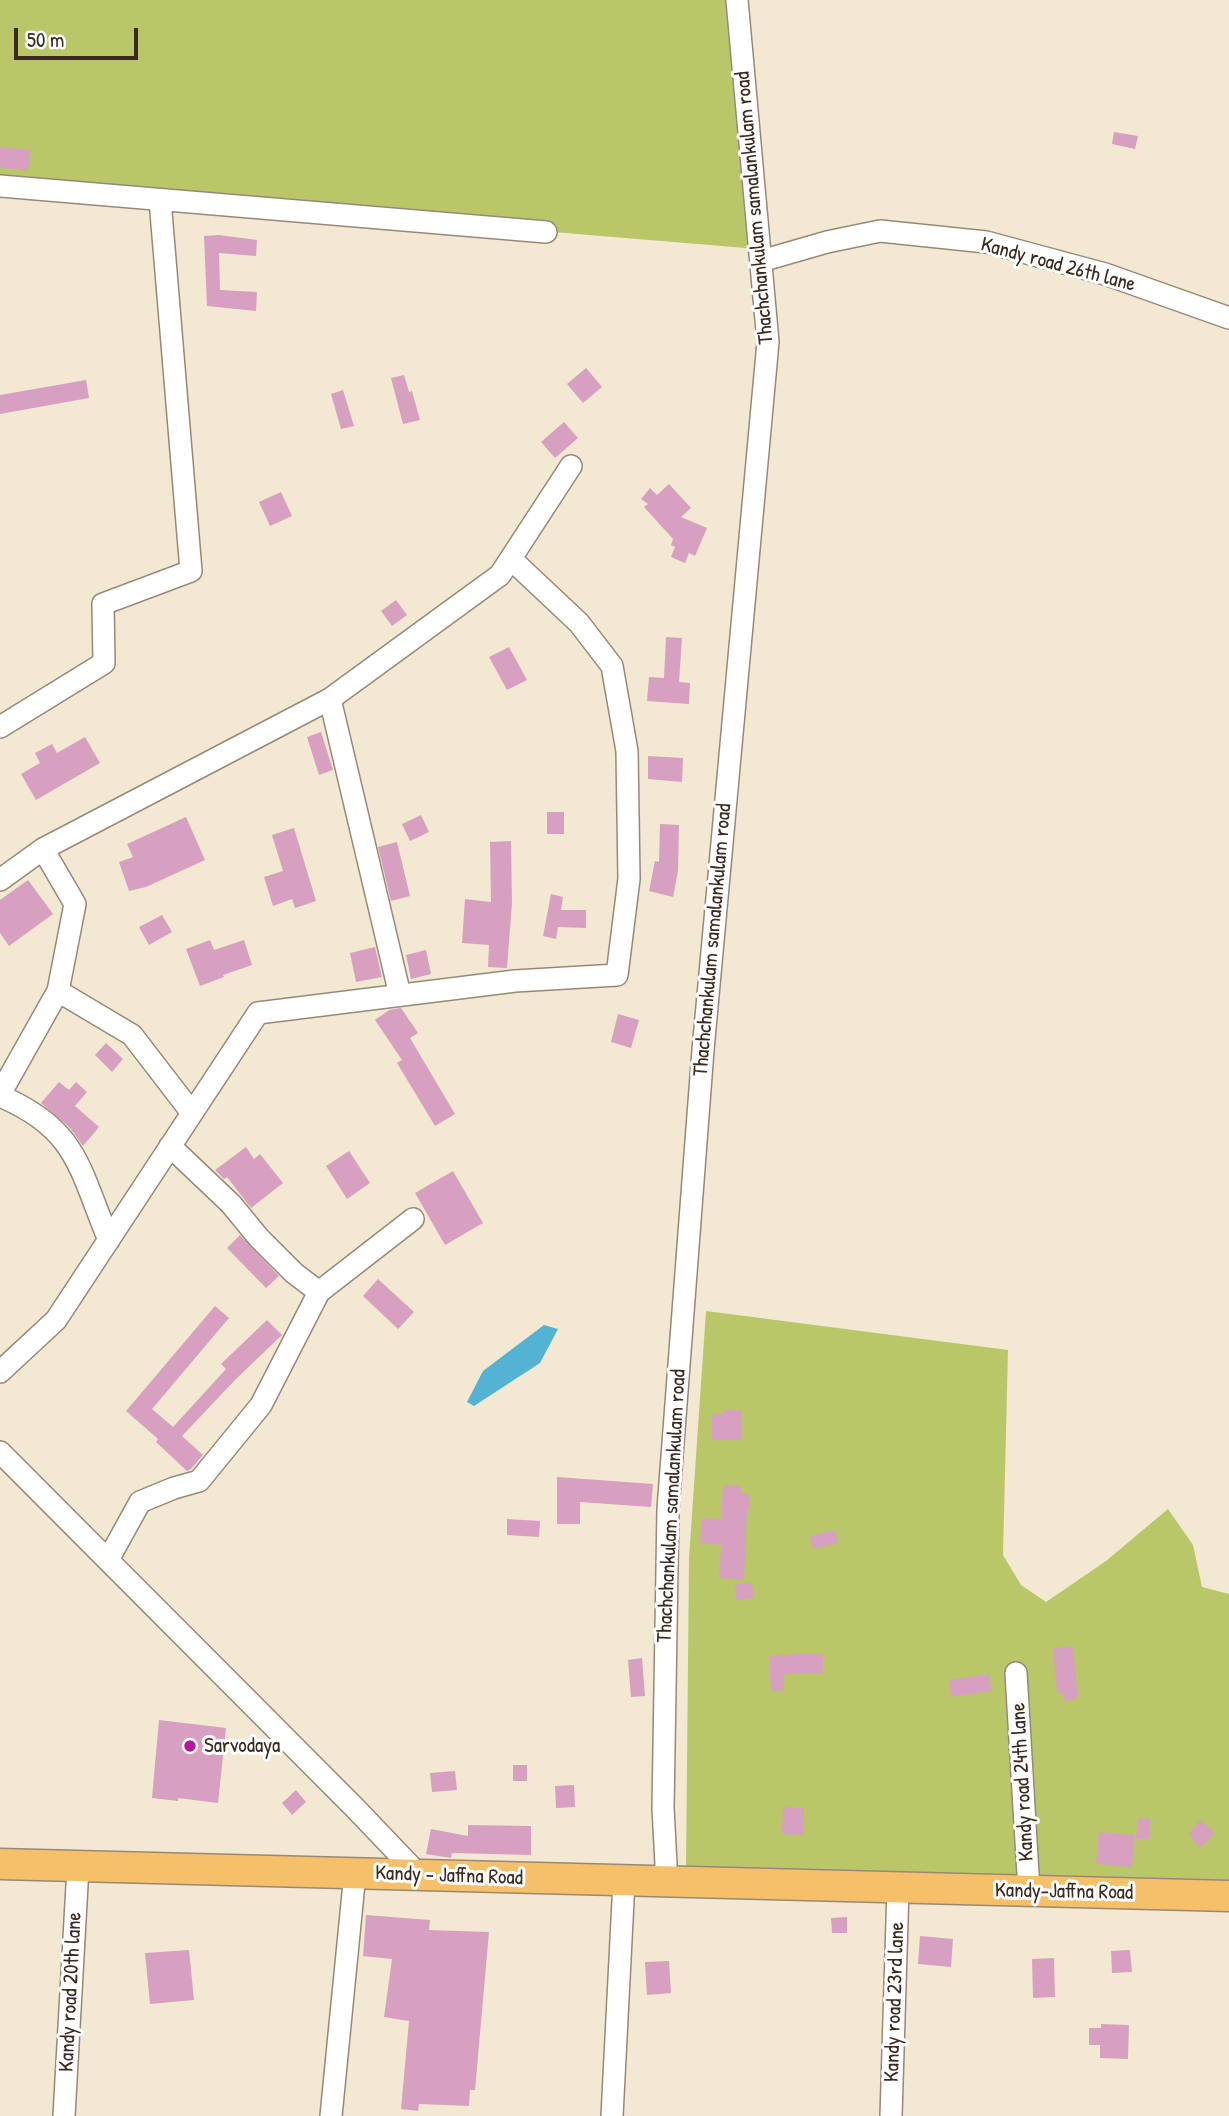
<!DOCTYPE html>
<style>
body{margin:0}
#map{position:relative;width:1229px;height:2116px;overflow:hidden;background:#f3e8d1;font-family:"Patrick Hand",sans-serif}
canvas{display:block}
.scale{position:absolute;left:14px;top:28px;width:124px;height:32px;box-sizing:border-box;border:4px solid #3b2a1e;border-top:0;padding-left:9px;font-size:21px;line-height:24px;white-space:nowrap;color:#3b2a1e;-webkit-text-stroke:5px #fff;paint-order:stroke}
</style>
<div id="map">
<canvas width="1229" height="2116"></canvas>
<div class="scale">50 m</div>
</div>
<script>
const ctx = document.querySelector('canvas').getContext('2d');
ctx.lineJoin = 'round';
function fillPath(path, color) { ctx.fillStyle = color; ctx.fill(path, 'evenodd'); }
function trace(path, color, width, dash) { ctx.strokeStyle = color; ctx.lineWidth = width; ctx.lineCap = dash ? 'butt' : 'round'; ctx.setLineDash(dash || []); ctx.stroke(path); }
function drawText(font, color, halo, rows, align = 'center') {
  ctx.font = font + ' "Patrick Hand",sans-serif'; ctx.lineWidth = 6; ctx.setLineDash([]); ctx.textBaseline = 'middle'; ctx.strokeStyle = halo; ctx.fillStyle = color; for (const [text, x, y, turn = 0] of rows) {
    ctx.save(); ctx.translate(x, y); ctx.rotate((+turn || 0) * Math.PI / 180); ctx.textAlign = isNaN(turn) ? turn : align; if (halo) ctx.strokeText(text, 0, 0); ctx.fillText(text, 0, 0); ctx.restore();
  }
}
const green = new Path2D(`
 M 0,0 L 732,0 L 758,249 L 0,186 Z
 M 706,1311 L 1008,1350 L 1003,1555 L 1021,1585 L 1046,1602 L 1106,1561 L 1168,1509 L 1193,1545 L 1202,1587 L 1229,1594 L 1229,1886 L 686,1868 L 689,1558 Z`);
const water = new Path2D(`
 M 544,1325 L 558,1329 L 540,1363 L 474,1406 L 467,1402 L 483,1371 Z`);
const building = new Path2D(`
 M 1114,132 L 1138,136 L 1135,149 L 1112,144 Z
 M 0,147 L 31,150 L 28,170 L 0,168 Z
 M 219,235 L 257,240 L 256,256 L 219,253 L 220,290 L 257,292 L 256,311 L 207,306 L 204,236 Z
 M 586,368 L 602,387 L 583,403 L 567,384 Z
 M 404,375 L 409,392 L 412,391 L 420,420 L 403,424 L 391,378 Z
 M 86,380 L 89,398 L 0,414 L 0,395 Z
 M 343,390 L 354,426 L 341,429 L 331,394 Z
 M 564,422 L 578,438 L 555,458 L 541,442 Z
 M 669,484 L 691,508 L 681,517 L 707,528 L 695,556 L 689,553 L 685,563 L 671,557 L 675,547 L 671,545 L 673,539 L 644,507 L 648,504 L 641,499 L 650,488 L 657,495 Z
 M 281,492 L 292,516 L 270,526 L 259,502 Z
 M 396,600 L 407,615 L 392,626 L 381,611 Z
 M 666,637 L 682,638 L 679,682 L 690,683 L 689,704 L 647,701 L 649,677 L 664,678 Z
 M 509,647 L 527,680 L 507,690 L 489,657 Z
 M 321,732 L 333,770 L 319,775 L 307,737 Z
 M 85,737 L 100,763 L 36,800 L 21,774 L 40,763 L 35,753 L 52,744 L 57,753 Z
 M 648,756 L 683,758 L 682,782 L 648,779 Z
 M 547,812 L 564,812 L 564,834 L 547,834 Z
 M 421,815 L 429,832 L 410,841 L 402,824 Z
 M 186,817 L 205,860 L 146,887 L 129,891 L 119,862 L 133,857 L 127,844 Z
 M 660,824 L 679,825 L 678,871 L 673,897 L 649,891 L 655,861 L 659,862 Z
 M 294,828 L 316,901 L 295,908 L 292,899 L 273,906 L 264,877 L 283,871 L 272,835 Z
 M 511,841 L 512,903 L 507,968 L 488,967 L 489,945 L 462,943 L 465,899 L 491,902 L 490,842 Z
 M 397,842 L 410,896 L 391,901 L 378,847 Z
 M 28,880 L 53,914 L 9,946 L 0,933 L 0,900 Z
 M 551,894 L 563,897 L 561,910 L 586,910 L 586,928 L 558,927 L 556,939 L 543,936 Z
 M 162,915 L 172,932 L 149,945 L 139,927 Z
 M 210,940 L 214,950 L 244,940 L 252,965 L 223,975 L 224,977 L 200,986 L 186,949 Z
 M 375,947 L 382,977 L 356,982 L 350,953 Z
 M 426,950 L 431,974 L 411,979 L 406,955 Z
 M 401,1008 L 418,1033 L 410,1038 L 455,1114 L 435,1126 L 397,1063 L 402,1060 L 375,1020 L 389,1010 Z
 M 618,1014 L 639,1020 L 631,1048 L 611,1042 Z
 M 106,1043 L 123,1059 L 112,1072 L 95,1055 Z
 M 59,1082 L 69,1090 L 76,1082 L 87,1092 L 75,1106 L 99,1127 L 83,1146 L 70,1128 L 41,1103 Z
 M 246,1147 L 254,1159 L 260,1154 L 283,1183 L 251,1208 L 227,1177 L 224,1179 L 215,1170 Z
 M 349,1151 L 370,1183 L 347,1199 L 326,1166 Z
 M 453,1171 L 483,1223 L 445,1245 L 415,1193 Z
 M 240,1235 L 279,1276 L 266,1288 L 227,1248 Z
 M 378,1279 L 414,1312 L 398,1329 L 363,1296 Z
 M 215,1306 L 229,1318 L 152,1409 L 173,1427 L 226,1369 L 221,1364 L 267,1320 L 282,1335 L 236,1379 L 182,1436 L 203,1455 L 191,1469 L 187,1471 L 156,1442 L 158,1439 L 126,1411 Z
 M 723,1410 L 741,1410 L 742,1440 L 712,1440 L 712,1414 L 723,1414 Z
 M 557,1477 L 653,1484 L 651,1507 L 580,1502 L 580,1524 L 557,1524 Z
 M 723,1485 L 741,1486 L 741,1493 L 750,1494 L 749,1510 L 747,1509 L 744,1580 L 719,1578 L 721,1545 L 700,1543 L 702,1518 L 721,1519 Z
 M 507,1519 L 540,1521 L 539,1537 L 507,1535 Z
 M 835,1530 L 838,1543 L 813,1549 L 810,1536 Z
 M 752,1583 L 754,1598 L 736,1600 L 735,1584 Z
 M 1073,1646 L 1078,1699 L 1064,1701 L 1063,1693 L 1057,1693 L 1053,1648 Z
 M 797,1654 L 823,1654 L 823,1673 L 784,1674 L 784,1691 L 771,1691 L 769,1656 Z
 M 642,1658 L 645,1696 L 631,1697 L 628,1660 Z
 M 989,1674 L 992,1691 L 951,1697 L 949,1680 Z
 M 159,1720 L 226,1728 L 218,1803 L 178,1798 L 178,1801 L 152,1798 Z
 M 513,1765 L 527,1765 L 527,1781 L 513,1781 Z
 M 455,1771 L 457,1790 L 432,1792 L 430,1773 Z
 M 574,1785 L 575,1807 L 556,1808 L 555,1786 Z
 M 296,1790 L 306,1802 L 292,1815 L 282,1803 Z
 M 783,1807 L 804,1808 L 803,1835 L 782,1834 Z
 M 1138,1818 L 1151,1819 L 1149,1839 L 1136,1839 Z
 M 1200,1820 L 1215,1833 L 1200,1848 L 1189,1834 Z
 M 468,1825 L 531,1826 L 531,1855 L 452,1853 L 451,1858 L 426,1854 L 431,1829 L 468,1836 Z
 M 1099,1832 L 1135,1835 L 1132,1867 L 1096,1864 Z
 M 366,1915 L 430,1920 L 429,1930 L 489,1932 L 475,2090 L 470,2090 L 469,2106 L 419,2104 L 418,2111 L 401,2109 L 409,2021 L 384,2017 L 392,1959 L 363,1956 Z
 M 847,1917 L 847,1933 L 832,1933 L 831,1918 Z
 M 920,1936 L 953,1939 L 951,1967 L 918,1964 Z
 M 189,1950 L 194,2000 L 150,2004 L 145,1953 Z
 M 1130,1950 L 1132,1972 L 1112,1973 L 1111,1951 Z
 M 1054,1958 L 1055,1997 L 1033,1998 L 1032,1959 Z
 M 669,1961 L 671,1993 L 647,1995 L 645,1962 Z
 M 1101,2024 L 1129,2025 L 1128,2059 L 1100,2058 L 1100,2045 L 1089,2045 L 1089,2028 L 1101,2028 Z`);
const minor = new Path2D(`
 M 0,186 L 546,232
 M 761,261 L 827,242 L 880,231 L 986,242 L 1105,274 L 1229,318
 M 330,699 L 400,995
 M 0,727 L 104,663 L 103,604 L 191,571 L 160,200
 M 0,880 L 43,849 L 330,699 L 500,575 L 571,466
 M 58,991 L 132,1035 L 192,1113
 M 0,1094 L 58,991 L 75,904 L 43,849
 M 0,1096 C 78,1129 79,1169 109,1240
 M 170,1146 L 231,1204 L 259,1238 L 294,1273 L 319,1292
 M 0,1372 L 56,1320 L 258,1013 L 515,981 L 617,975 L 629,879 L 627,751 L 612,666 L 579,623 L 511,559
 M 0,1452 L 355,1808 L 418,1874
 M 108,1560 L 140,1502 L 174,1488 L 199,1481 L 261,1405 L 319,1292 L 413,1219
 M 1016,1673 L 1029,1891
 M 667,1883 L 663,1808 L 668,1509 L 703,1050 L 768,342 L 737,0
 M 64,2116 L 78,1867
 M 331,2116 L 355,1873
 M 612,2116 L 624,1881
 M 891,2116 L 898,1888`);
const highway = new Path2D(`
 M 0,1864 L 1229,1896`);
const markers = [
 [190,1746,7,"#b5179e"]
];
const streetNames = [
 ["Thachchankulam samalankulam road",755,208,-95],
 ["Kandy road 26th lane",1058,265,15],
 ["Thachchankulam samalankulam road",713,940,-85],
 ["Thachchankulam samalankulam road",672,1506,-87],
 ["Kandy road 24th lane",1023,1782,-93],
 ["Kandy - Jaffna Road",449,1876,2],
 ["Kandy-Jaffna Road",1064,1892,1],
 ["Kandy road 20th lane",71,1992,-87],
 ["Kandy road 23rd lane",895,2002,-88]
];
const poiNames = [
 ["Sarvodaya",204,1746]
];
fillPath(green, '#bac769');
fillPath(water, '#54b2d2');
fillPath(building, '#d7a0c1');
trace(minor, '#978978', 24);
trace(highway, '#978978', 33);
trace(minor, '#fff', 21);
trace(highway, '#f6c06b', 30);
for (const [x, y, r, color] of markers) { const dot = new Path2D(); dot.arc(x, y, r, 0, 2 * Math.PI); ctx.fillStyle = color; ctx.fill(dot); trace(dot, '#fff', 2.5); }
drawText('21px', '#3b2a1e', '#fff', streetNames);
drawText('21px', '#3b2a1e', '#fff', poiNames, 'left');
</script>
